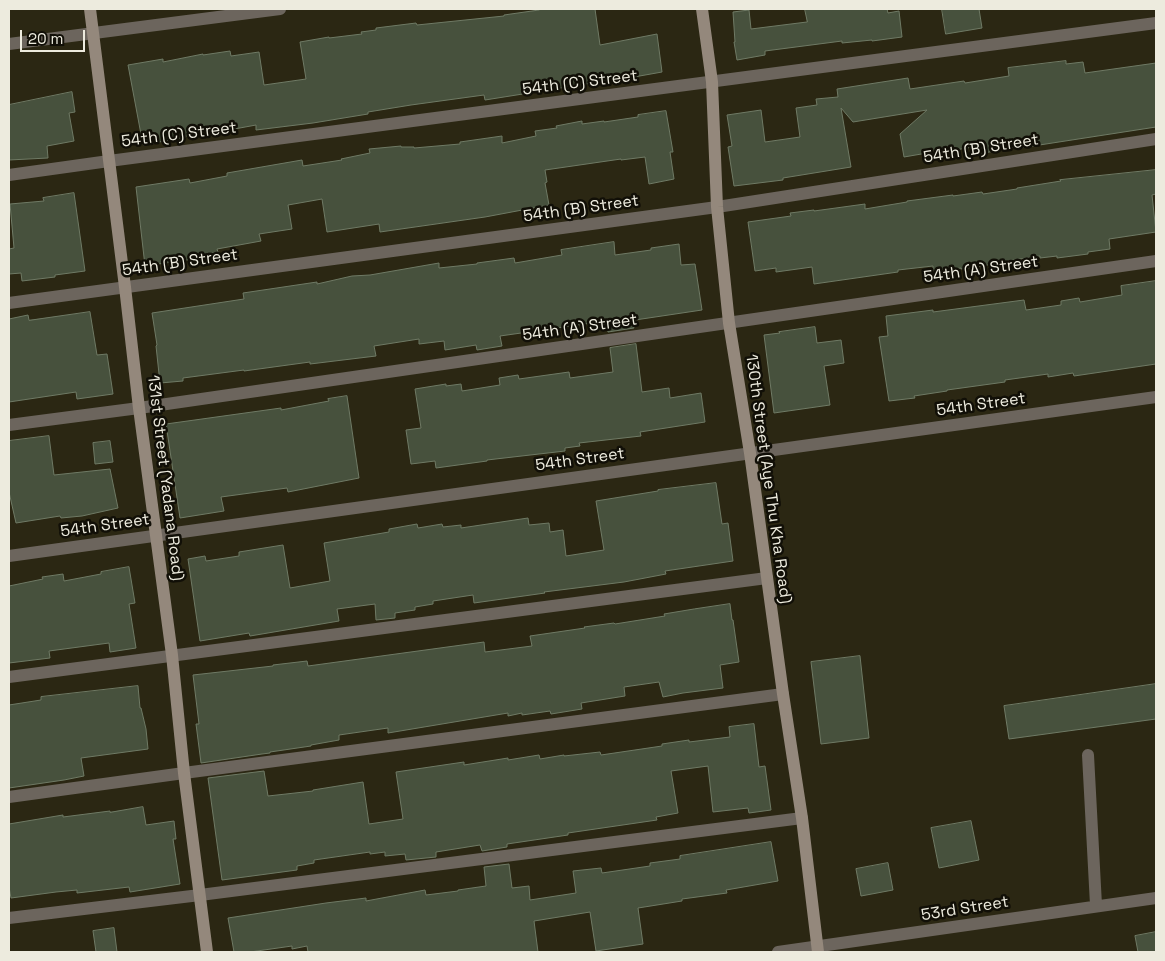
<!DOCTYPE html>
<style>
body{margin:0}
#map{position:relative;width:1165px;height:961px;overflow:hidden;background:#2b2713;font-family:"Space Grotesk",sans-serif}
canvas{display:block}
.frame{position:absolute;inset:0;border:10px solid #edebde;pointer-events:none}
.scale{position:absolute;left:20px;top:30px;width:65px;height:22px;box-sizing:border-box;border:2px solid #edebde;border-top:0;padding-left:6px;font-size:15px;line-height:18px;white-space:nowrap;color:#edebde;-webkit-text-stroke:4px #110f07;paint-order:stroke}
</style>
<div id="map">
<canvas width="1165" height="961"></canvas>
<div class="frame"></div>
<div class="scale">20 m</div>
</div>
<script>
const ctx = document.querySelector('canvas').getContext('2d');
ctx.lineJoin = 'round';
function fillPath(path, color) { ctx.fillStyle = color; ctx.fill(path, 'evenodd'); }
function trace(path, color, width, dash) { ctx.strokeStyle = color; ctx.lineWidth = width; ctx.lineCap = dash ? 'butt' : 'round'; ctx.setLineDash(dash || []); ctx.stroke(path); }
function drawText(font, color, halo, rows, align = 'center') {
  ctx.font = font + ' "Space Grotesk",sans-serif'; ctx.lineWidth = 5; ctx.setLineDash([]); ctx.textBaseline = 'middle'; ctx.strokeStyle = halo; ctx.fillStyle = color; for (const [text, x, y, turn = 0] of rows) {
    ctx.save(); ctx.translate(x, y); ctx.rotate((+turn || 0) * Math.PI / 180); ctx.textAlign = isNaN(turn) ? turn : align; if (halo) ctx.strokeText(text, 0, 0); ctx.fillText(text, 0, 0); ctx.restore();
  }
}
const building = new Path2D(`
 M 539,9 L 595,9 L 600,45 L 657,34 L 662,72 L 606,82 L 606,81 L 592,83 L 485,100 L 484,95 L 411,105 L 368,112 L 368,114 L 313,123 L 256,130 L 256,125 L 229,130 L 228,127 L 186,135 L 186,137 L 143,145 L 128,65 L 163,59 L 163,62 L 203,54 L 203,55 L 230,51 L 231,56 L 259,52 L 264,85 L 306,79 L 300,42 L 329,37 L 329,38 L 362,34 L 361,32 L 376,30 L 376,28 L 416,23 L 417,25 L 504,16 L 504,15 L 539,10 Z
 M 805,9 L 887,9 L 888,13 L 899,11 L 902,37 L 872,41 L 872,40 L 842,43 L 842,41 L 765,51 L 765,55 L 737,60 L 734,42 L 735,42 L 733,12 L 749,10 L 751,29 L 807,22 Z
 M 942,9 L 979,9 L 982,28 L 946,34 Z
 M 1066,61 L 1066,64 L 1083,62 L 1085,73 L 1156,63 L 1156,127 L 1020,148 L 1020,146 L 979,154 L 978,146 L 933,154 L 933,152 L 904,157 L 900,134 L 927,110 L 853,122 L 841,108 L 851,167 L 783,178 L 783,180 L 734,186 L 728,147 L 732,146 L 727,115 L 761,110 L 765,142 L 800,137 L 796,108 L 817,105 L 816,99 L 838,97 L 837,89 L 908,78 L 910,89 L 964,81 L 965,83 L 1009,76 L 1008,68 Z
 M 72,92 L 75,112 L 69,113 L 74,141 L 47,146 L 48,158 L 9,160 L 9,105 Z
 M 666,111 L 673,152 L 670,152 L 674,179 L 649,184 L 645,157 L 621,160 L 621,159 L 545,170 L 547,182 L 545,183 L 549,205 L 485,217 L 380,232 L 379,224 L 327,232 L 322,199 L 288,205 L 292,229 L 259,234 L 261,241 L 217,249 L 218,252 L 200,255 L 200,258 L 145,266 L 136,187 L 189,179 L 190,183 L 227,176 L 227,173 L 302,160 L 303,166 L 342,160 L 341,159 L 370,153 L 369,149 L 401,146 L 401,147 L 414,147 L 414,148 L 460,144 L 460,142 L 502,136 L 502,143 L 536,136 L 535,131 L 557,128 L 556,126 L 582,121 L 582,124 L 604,121 L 604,122 L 638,117 L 638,115 Z
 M 1156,170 L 1156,194 L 1152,195 L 1156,232 L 1109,239 L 1110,249 L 1088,252 L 1088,254 L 1057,258 L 1057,256 L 1040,258 L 1040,256 L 1007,261 L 1007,262 L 961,269 L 961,268 L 948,270 L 948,269 L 933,271 L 933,266 L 898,270 L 898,272 L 814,284 L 812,267 L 776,272 L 776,268 L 755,271 L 748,222 L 791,216 L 790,213 L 814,210 L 814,211 L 865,204 L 865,209 L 907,202 L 907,201 L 953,195 L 953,196 L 982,192 L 983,194 L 1017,189 L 1017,188 L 1061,181 L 1060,180 Z
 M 74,193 L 85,271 L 55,275 L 55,277 L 22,281 L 21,273 L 9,274 L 9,249 L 14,248 L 10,204 L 44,201 L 43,198 Z
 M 614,242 L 615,255 L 651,250 L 651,248 L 679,244 L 681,265 L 695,264 L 702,310 L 635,320 L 635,322 L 633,322 L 634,328 L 608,332 L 607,324 L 600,325 L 599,322 L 500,336 L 502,346 L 477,350 L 476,345 L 445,350 L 444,341 L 419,344 L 419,339 L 374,346 L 376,356 L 310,364 L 310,362 L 244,371 L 244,370 L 183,378 L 183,381 L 160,383 L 156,346 L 157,345 L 152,313 L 244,299 L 243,293 L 317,282 L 317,284 L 352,276 L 370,275 L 439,263 L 439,268 L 477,264 L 477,263 L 514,258 L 515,263 L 562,255 L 561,250 Z
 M 1156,281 L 1156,364 L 1074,376 L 1073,373 L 1048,377 L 1048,374 L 1005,380 L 1005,382 L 947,390 L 947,391 L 914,396 L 915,398 L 889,401 L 879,337 L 888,336 L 886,316 L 933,310 L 933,312 L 1024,300 L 1026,310 L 1061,305 L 1061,301 L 1079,298 L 1080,302 L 1122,295 L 1121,286 Z
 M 90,312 L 97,355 L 107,354 L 113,394 L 77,399 L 76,392 L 9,402 L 9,319 L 28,315 L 29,320 Z
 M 815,327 L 817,343 L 841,340 L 844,363 L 824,366 L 830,405 L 774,413 L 764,335 L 780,333 L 779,332 Z
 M 636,344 L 642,392 L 669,388 L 670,398 L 701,393 L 705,422 L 640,432 L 641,436 L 579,443 L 580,446 L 565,448 L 565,451 L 487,460 L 487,461 L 436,468 L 435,461 L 411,464 L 406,430 L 421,428 L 415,389 L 446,384 L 446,386 L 461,384 L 462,391 L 500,385 L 499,378 L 518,375 L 519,379 L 569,372 L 570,378 L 613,372 L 610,348 Z
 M 347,396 L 359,478 L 288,492 L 287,488 L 221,497 L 224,511 L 180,518 L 166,424 L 281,408 L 281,410 L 329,401 L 328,399 Z
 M 49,436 L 54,475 L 110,469 L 118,508 L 82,516 L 61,518 L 60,516 L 16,523 L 9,492 L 9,441 Z
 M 110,441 L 113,462 L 95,464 L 93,443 Z
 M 716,483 L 722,524 L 728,523 L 733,561 L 665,571 L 666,574 L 624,582 L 544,592 L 545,593 L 474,603 L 473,595 L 433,601 L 433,604 L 415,607 L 415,610 L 395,613 L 395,618 L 376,620 L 375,604 L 337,609 L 339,621 L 250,636 L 249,633 L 200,641 L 188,559 L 205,556 L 206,561 L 239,556 L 239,552 L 283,545 L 290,588 L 330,581 L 324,543 L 389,532 L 389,529 L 417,524 L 418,528 L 442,524 L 443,527 L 461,525 L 461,528 L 528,518 L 529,525 L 549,523 L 550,532 L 563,530 L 566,556 L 604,550 L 596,501 L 658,491 L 658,490 Z
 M 129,567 L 135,603 L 129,604 L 136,648 L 110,652 L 109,643 L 49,651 L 50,658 L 9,663 L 9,586 L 43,579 L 42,577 L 63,574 L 64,581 L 101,574 L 101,572 Z
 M 730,604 L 732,620 L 733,620 L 739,662 L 720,665 L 723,688 L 683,693 L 663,697 L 659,682 L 624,687 L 625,696 L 581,703 L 582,709 L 551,714 L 550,711 L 522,715 L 522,713 L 508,716 L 508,713 L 388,733 L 388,728 L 339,735 L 339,740 L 311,745 L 311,746 L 270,752 L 270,753 L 262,754 L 201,763 L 196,724 L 199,724 L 193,675 L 273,666 L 273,665 L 307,661 L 308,666 L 484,642 L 485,652 L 532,646 L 530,636 L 585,628 L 584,627 L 614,623 L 615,624 L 665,616 L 664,614 L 694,609 Z
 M 860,656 L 869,738 L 821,744 L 811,662 Z
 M 1156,684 L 1156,719 L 1009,739 L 1004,706 Z
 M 138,686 L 140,708 L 141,708 L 146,729 L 148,749 L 81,758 L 84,776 L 64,780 L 9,788 L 9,705 L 41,700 L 41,697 Z
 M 754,724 L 759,767 L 765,766 L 771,810 L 749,813 L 748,808 L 713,812 L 708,766 L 671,771 L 678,813 L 656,817 L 657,820 L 568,833 L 568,835 L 507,844 L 507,847 L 482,851 L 480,845 L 436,852 L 436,857 L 406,860 L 405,854 L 385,856 L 385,852 L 370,854 L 370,852 L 314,860 L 314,863 L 297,866 L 297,870 L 222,880 L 208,778 L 264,771 L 268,796 L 313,791 L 313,790 L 363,782 L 369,824 L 403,819 L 396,772 L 464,762 L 464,765 L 508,758 L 508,760 L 539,755 L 540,759 L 564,755 L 564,756 L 600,752 L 601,755 L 662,746 L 662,744 L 689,740 L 689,742 L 730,737 L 729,727 Z
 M 143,807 L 146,825 L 174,821 L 176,839 L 173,839 L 180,884 L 130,892 L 129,887 L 77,893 L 77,890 L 56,892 L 11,898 L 9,887 L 9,824 L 63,815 L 63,817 L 110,811 L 110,812 Z
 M 971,821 L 979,860 L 939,868 L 931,828 Z
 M 771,842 L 778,881 L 726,890 L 727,893 L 682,899 L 682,901 L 638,908 L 643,944 L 596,951 L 590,912 L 534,921 L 538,952 L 308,952 L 307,946 L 292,949 L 292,946 L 250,952 L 234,952 L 228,918 L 326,903 L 366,898 L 366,901 L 425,890 L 426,895 L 458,891 L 458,890 L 486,886 L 484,867 L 509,864 L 512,888 L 529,886 L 530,900 L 576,893 L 573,871 L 601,868 L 602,873 L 650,866 L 650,863 L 680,859 L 680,856 Z
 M 888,863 L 893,890 L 861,896 L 856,869 Z
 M 114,928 L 117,952 L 96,952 L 93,931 Z
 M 1156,932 L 1156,952 L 1138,952 L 1135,936 Z`);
const street = new Path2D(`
 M 9,44 L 280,9
 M 9,175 L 109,161 L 1156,23
 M 9,303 L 717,207 L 1156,139
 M 9,425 L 139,408 L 1156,261
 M 9,556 L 1156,397
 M 9,677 L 767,578
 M 1088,755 L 1096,905
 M 9,797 L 184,773 L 783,694
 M 9,918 L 200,895 L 802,818
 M 778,952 L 1156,898`);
const secondary = new Path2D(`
 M 90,9 L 125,287 L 139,408 L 172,655 L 184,773 L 207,952
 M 702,9 L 712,82 L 717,207 L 729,323 L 750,453 L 783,694 L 802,818 L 818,952`);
const streetNames = [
 ["54th (C) Street",580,83,-7],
 ["54th (C) Street",179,135,-7],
 ["54th (B) Street",981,149,-9],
 ["54th (B) Street",581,209,-8],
 ["54th (B) Street",180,263,-8],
 ["54th (A) Street",981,270,-8],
 ["54th (A) Street",580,328,-8],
 ["54th Street",981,405,-8],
 ["54th Street",580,460,-8],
 ["131st Street (Yadana Road)",165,478,83],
 ["130th Street (Aye Thu Kha Road)",768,479,82],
 ["54th Street",105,526,-8],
 ["53rd Street",965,909,-9]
];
fillPath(building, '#47513d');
trace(building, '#6f7a65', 1);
trace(street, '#6c655d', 12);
trace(secondary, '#94887c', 12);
drawText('16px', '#edebde', '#110f07', streetNames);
</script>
